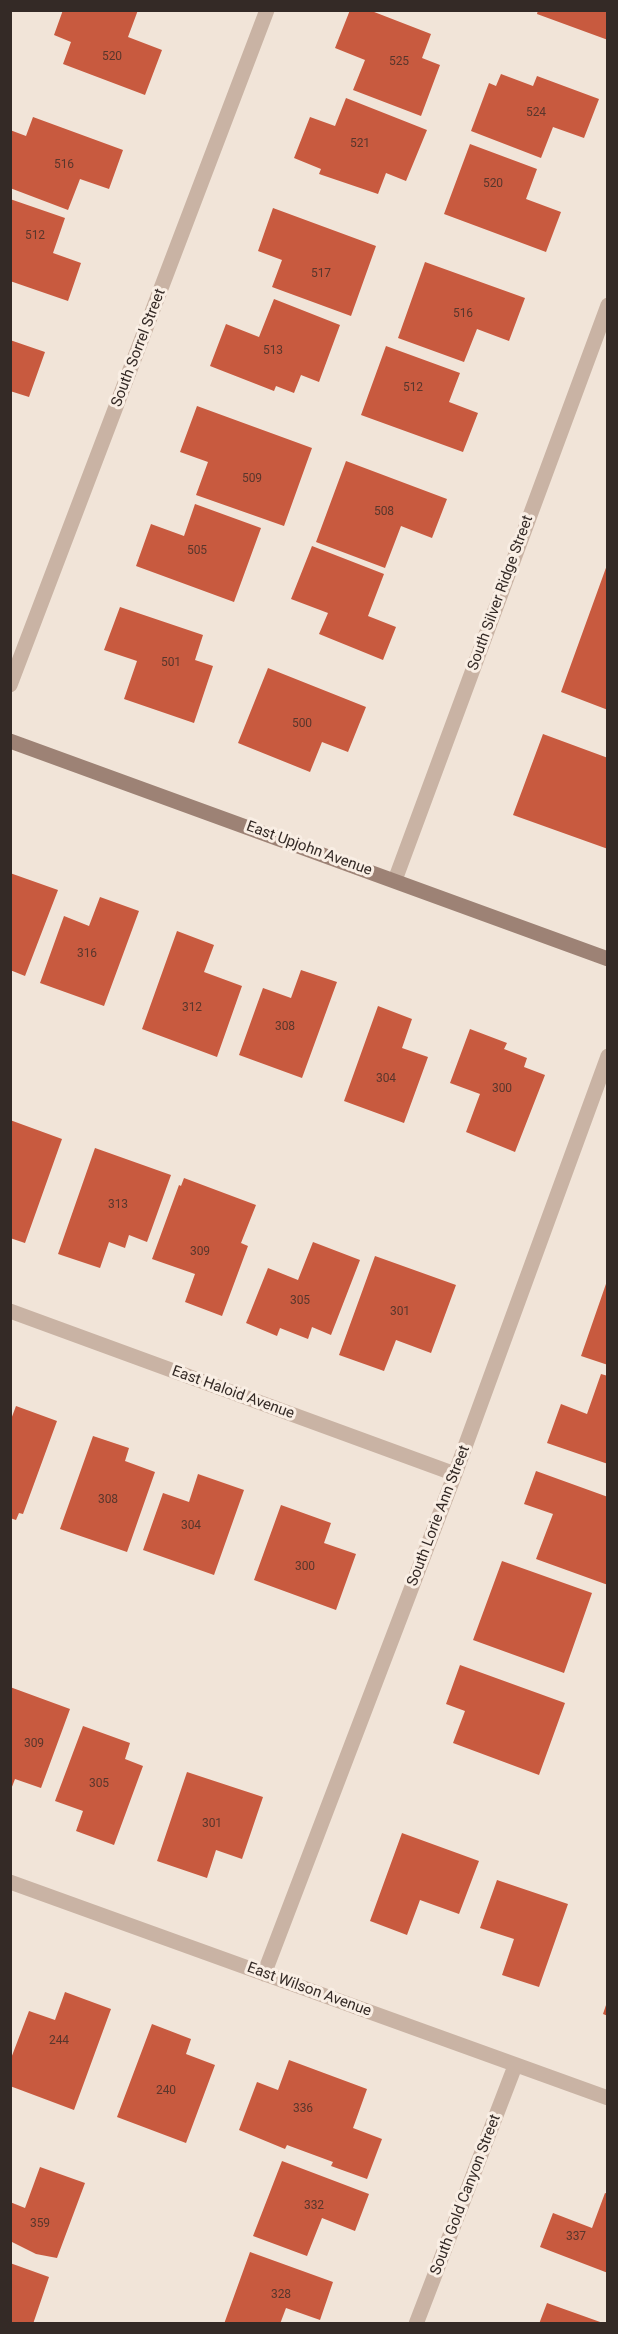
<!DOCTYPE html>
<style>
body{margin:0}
#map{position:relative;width:618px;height:2334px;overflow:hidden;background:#f1e4d8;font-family:Roboto,sans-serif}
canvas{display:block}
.frame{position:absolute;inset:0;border:12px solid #342a26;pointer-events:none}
</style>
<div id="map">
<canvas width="618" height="2334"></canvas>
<div class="frame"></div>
</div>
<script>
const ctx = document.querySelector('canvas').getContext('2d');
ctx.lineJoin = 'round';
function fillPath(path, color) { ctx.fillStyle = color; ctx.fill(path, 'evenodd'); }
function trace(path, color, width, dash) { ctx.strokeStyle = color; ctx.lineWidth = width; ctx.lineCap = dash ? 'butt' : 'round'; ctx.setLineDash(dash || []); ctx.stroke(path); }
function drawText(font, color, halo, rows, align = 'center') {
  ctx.font = font + ' Roboto,sans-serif'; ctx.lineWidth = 6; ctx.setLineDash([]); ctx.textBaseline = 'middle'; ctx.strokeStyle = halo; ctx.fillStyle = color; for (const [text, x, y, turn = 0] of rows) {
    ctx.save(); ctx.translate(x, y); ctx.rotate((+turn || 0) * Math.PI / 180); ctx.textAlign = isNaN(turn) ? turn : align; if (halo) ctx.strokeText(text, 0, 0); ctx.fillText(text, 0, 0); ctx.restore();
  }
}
const building = new Path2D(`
 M 63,10 L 138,10 L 128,37 L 162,50 L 145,95 L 63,64 L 71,42 L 54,35 Z
 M 350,10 L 369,10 L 431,34 L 422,58 L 440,65 L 421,116 L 353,90 L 365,60 L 335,48 Z
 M 538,10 L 608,10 L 608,40 L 537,14 Z
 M 501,74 L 533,86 L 537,76 L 599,99 L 584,138 L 553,127 L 541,158 L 471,131 L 489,83 L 496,86 Z
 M 346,98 L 427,130 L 406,181 L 386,173 L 378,194 L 319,174 L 321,169 L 294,158 L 310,117 L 335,126 Z
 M 33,117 L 123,150 L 109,189 L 80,179 L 68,210 L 10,188 L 10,130 L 26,136 Z
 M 470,144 L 537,169 L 526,199 L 561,212 L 546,252 L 444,214 Z
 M 10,199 L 65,218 L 53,253 L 81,263 L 68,301 L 10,281 Z
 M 273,208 L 376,246 L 351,316 L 272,287 L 282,260 L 258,251 Z
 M 425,262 L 525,298 L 509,341 L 477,329 L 464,362 L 398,338 Z
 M 274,299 L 340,325 L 319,382 L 301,375 L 294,393 L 276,386 L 274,391 L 210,366 L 226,324 L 259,337 Z
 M 10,340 L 45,352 L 29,397 L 10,391 Z
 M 386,346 L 460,373 L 449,402 L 478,413 L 463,452 L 361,415 Z
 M 197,406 L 312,448 L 284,526 L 196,495 L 208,462 L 180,452 Z
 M 346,461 L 447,499 L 432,538 L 401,526 L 385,568 L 316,542 Z
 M 195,504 L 261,528 L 234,602 L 136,566 L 151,524 L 184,536 Z
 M 312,546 L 384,574 L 368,616 L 396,627 L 383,660 L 319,634 L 328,613 L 291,599 Z
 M 607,565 L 608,565 L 608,710 L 561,692 Z
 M 120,607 L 203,635 L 195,660 L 213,666 L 194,723 L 124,699 L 137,661 L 104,650 Z
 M 268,668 L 366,707 L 348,752 L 322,742 L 310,772 L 238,743 Z
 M 543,734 L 608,758 L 608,849 L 513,815 Z
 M 10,873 L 58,890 L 25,976 L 10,970 Z
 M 100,897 L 139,911 L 104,1006 L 40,983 L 64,916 L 89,926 Z
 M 177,931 L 214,945 L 204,972 L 242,986 L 217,1057 L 142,1029 Z
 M 301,970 L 337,982 L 302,1078 L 239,1055 L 263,988 L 291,998 Z
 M 378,1006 L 412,1019 L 402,1048 L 428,1057 L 404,1123 L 344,1101 Z
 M 470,1029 L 507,1043 L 504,1049 L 527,1058 L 524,1067 L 545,1075 L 515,1152 L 466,1132 L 480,1094 L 450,1083 Z
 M 10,1120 L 62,1139 L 25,1243 L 10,1238 Z
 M 95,1148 L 171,1175 L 147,1242 L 129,1235 L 125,1248 L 109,1242 L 100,1268 L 58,1254 Z
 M 184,1178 L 256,1205 L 241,1243 L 248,1246 L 222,1316 L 185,1302 L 195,1274 L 152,1259 L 179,1185 L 181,1186 Z
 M 313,1242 L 360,1260 L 331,1335 L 312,1327 L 308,1339 L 280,1328 L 277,1336 L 246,1323 L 268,1268 L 298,1280 Z
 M 375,1256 L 456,1285 L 431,1353 L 396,1340 L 384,1371 L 339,1355 Z
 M 607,1281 L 608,1281 L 608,1365 L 581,1356 Z
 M 601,1374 L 608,1376 L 608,1464 L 547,1443 L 561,1404 L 587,1414 Z
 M 16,1406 L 57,1421 L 23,1514 L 19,1513 L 16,1520 L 10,1518 L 10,1422 Z
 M 93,1436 L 129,1448 L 125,1461 L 155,1472 L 127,1552 L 60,1529 Z
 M 536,1471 L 608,1497 L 608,1585 L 536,1559 L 553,1514 L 524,1504 Z
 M 198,1474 L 244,1490 L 214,1575 L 143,1550 L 163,1493 L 189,1502 Z
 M 281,1505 L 331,1523 L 324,1543 L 356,1554 L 336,1610 L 254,1580 Z
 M 502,1561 L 592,1593 L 564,1673 L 473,1640 Z
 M 460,1665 L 565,1703 L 539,1775 L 453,1743 L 465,1711 L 446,1704 Z
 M 10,1687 L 70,1709 L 41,1788 L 15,1779 L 10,1792 Z
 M 83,1726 L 130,1743 L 125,1759 L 143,1766 L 114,1845 L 76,1831 L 83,1811 L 55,1801 Z
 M 187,1772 L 263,1797 L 242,1859 L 216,1850 L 207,1878 L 157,1861 Z
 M 402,1833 L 479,1861 L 459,1914 L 420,1900 L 407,1935 L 370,1921 Z
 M 497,1880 L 568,1904 L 539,1987 L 502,1975 L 514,1939 L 480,1928 Z
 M 65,1992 L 111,2009 L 74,2110 L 10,2086 L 10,2061 L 29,2011 L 55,2020 Z
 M 607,2002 L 608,2002 L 608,2016 L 603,2014 Z
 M 152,2024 L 191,2039 L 186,2054 L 215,2065 L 186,2143 L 117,2117 Z
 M 289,2060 L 367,2089 L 353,2128 L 382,2139 L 367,2179 L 331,2166 L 333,2162 L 287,2145 L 285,2149 L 239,2130 L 257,2082 L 278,2090 Z
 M 282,2161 L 369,2194 L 355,2231 L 322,2218 L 307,2256 L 253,2236 Z
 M 40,2167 L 85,2183 L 57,2258 L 36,2254 L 10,2241 L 10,2202 L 25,2208 Z
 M 605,2193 L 608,2194 L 608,2273 L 540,2247 L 553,2213 L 592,2228 Z
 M 250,2252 L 333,2282 L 320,2320 L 286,2308 L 280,2324 L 224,2324 Z
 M 10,2263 L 49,2277 L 33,2324 L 10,2324 Z
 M 547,2303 L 603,2323 L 603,2324 L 539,2324 Z`);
const street = new Path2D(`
 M 10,685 L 267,10
 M 395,880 L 608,305
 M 10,1311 L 455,1474
 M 10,1882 L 608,2098
 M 264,1974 L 455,1474 L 608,1056
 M 416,2324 L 515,2066`);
const secondary = new Path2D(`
 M 10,741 L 608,959`);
const numberNames = [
 ["520",112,57],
 ["525",399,62],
 ["524",536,113],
 ["521",360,144],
 ["516",64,165],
 ["520",493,184],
 ["512",35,236],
 ["517",321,274],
 ["516",463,314],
 ["513",273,351],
 ["512",413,388],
 ["509",252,479],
 ["508",384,512],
 ["505",197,551],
 ["501",171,663],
 ["500",302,724],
 ["316",87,954],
 ["312",192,1008],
 ["308",285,1027],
 ["304",386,1079],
 ["300",502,1089],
 ["313",118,1205],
 ["309",200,1252],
 ["305",300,1301],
 ["301",400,1312],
 ["308",108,1500],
 ["304",191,1526],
 ["300",305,1567],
 ["309",34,1744],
 ["305",99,1784],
 ["301",212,1824],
 ["244",59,2041],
 ["240",166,2091],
 ["336",303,2109],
 ["332",314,2206],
 ["359",40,2224],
 ["337",576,2237],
 ["328",281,2295]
];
const streetNames = [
 ["South Sorrel Street",139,348,-69],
 ["South Silver Ridge Street",501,593,-70],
 ["East Upjohn Avenue",309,849,20],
 ["East Haloid Avenue",233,1393,20],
 ["South Lorie Ann Street",439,1516,-69],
 ["East Wilson Avenue",309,1990,20],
 ["South Gold Canyon Street",466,2195,-69]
];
fillPath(building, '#c85a3f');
trace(street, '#c9b3a4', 15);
trace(secondary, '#9d8275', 15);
drawText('12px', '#59362c', null, numberNames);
drawText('15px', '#342a26', '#f9eee4', streetNames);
</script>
